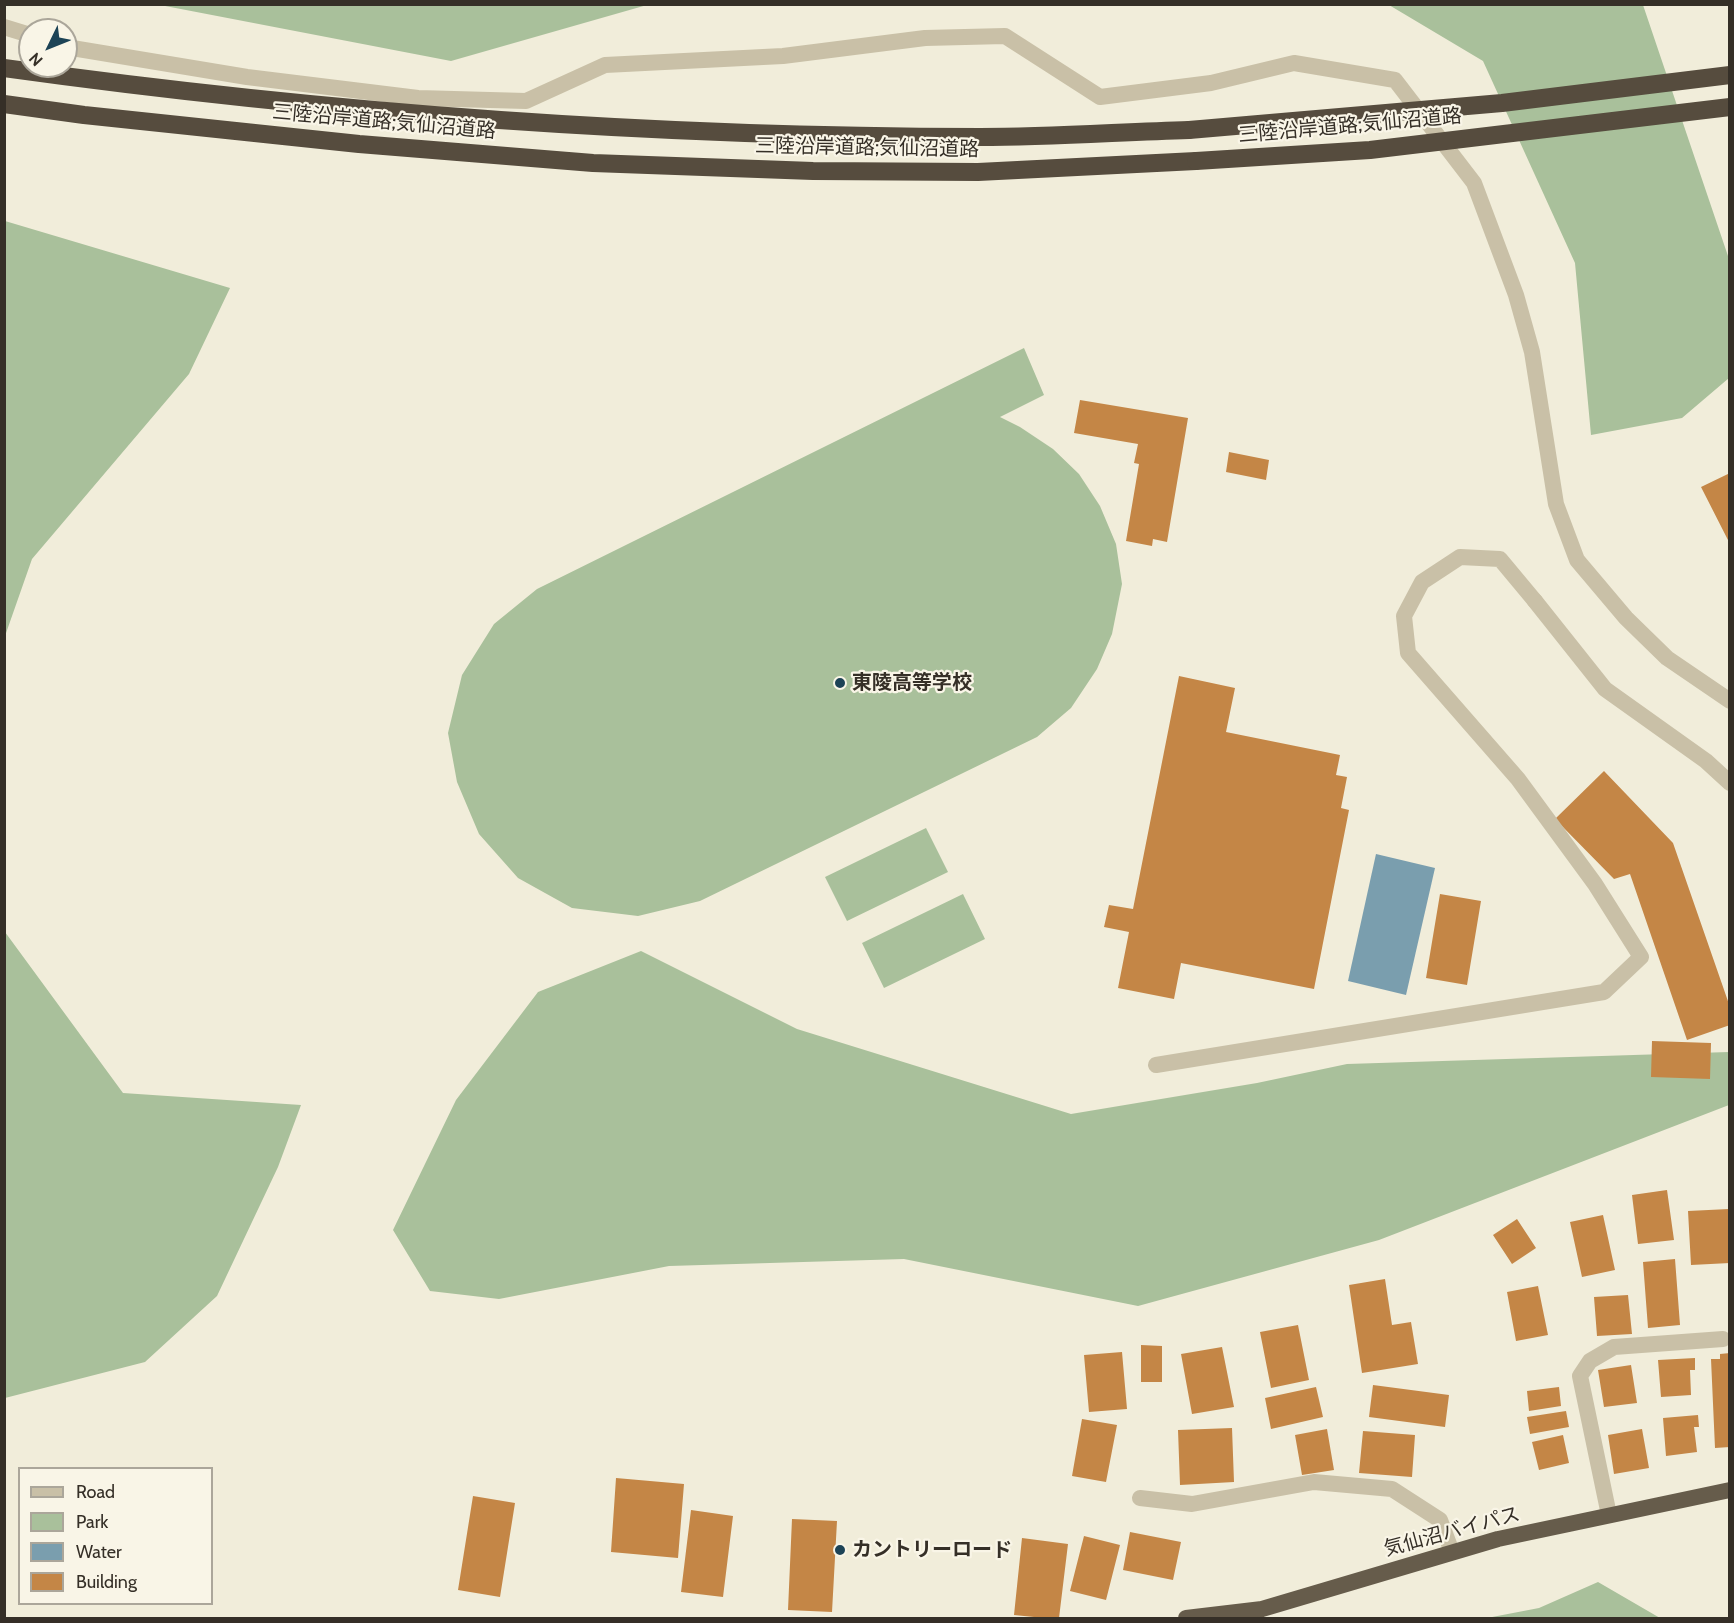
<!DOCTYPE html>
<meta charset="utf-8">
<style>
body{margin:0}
#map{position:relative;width:1734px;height:1623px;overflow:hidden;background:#f1edda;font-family:Cabin,sans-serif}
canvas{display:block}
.frame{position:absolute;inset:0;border:6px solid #352f27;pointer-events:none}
.legend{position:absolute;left:18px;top:1467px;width:195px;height:138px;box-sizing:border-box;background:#f9f5e7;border:2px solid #aba69a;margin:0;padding:8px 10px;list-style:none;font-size:18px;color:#352f27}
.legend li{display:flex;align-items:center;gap:12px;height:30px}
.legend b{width:30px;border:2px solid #aba69a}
.north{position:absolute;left:18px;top:18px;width:60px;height:60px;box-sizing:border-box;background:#f9f5e7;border:2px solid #aba69a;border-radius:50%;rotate:227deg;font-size:16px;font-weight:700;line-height:24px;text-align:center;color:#352f27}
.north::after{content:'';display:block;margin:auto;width:21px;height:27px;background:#1d4356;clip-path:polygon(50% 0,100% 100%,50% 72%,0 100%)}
</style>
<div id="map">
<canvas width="1734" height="1623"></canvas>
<div class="frame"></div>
<ul class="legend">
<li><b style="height:8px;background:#c9c0a7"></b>Road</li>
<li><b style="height:16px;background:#a9c09b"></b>Park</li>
<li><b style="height:16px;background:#7a9eae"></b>Water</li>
<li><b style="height:16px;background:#c48646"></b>Building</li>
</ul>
<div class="north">N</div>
</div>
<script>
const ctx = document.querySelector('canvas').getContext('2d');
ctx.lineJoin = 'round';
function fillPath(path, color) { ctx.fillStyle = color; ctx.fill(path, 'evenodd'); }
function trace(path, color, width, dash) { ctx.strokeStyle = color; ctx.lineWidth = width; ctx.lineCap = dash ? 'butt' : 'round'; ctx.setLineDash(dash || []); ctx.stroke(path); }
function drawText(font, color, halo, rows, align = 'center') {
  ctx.font = font + ' Cabin,"Noto Sans JP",sans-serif'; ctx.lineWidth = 4.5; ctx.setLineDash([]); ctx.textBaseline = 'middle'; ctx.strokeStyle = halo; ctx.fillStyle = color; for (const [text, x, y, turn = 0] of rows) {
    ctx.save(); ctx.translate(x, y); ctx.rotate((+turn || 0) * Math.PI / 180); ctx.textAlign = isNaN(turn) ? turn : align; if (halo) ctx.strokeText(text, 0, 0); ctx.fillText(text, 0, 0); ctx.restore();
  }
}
const green = new Path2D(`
 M 160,5 L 647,5 L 451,61 Z
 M 1389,5 L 1643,5 L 1729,259 L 1729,378 L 1682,418 L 1591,435 L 1575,263 L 1483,61 Z
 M 5,221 L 230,288 L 189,374 L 32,559 L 5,636 Z
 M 1024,348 L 1044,395 L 1000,417 L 1020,427 L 1053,449 L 1079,474 L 1100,506 L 1116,544 L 1122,584 L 1112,634 L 1097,669 L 1071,708 L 1037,737 L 700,901 L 638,916 L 572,908 L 518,878 L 479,834 L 457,782 L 448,733 L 462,675 L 494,624 L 537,589 Z
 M 926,828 L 948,872 L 847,921 L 825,877 Z
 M 963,894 L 985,939 L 884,988 L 862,943 Z
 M 5,932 L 123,1093 L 301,1105 L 278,1167 L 217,1296 L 145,1362 L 5,1398 Z
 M 641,951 L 797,1029 L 1071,1114 L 1257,1083 L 1347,1064 L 1729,1052 L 1729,1105 L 1379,1240 L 1138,1306 L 904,1259 L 669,1266 L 499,1299 L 430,1291 L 393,1230 L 456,1100 L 538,992 Z
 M 1598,1582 L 1660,1618 L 1487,1618 L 1539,1608 Z`);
const water = new Path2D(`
 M 1376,854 L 1435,868 L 1406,995 L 1348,981 Z`);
const building = new Path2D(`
 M 1080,400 L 1188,418 L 1167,542 L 1153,539 L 1152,546 L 1126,541 L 1139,464 L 1134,463 L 1138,444 L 1074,433 Z
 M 1229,452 L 1269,460 L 1266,480 L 1226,472 Z
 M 1730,473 L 1730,544 L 1701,487 Z
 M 1179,676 L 1235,688 L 1226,732 L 1340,755 L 1336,775 L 1347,777 L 1341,808 L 1349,810 L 1314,989 L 1181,963 L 1174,999 L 1118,988 L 1129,932 L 1104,927 L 1109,905 L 1133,909 Z
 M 1604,771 L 1673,843 L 1730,1007 L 1730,1025 L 1687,1040 L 1630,874 L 1614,879 L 1555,819 Z
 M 1440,894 L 1481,901 L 1467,985 L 1426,978 Z
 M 1652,1041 L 1711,1043 L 1710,1079 L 1651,1077 Z
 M 1667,1190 L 1674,1240 L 1638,1244 L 1632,1195 Z
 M 1729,1209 L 1730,1263 L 1691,1265 L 1688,1211 Z
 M 1603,1215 L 1615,1270 L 1582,1277 L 1570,1222 Z
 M 1517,1219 L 1536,1248 L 1512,1264 L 1493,1235 Z
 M 1675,1259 L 1680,1325 L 1648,1328 L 1643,1262 Z
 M 1385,1279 L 1392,1325 L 1411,1322 L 1418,1364 L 1362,1373 L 1349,1285 Z
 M 1538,1286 L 1548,1335 L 1516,1341 L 1507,1292 Z
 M 1628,1295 L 1632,1334 L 1597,1336 L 1594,1297 Z
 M 1298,1325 L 1309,1380 L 1271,1388 L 1260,1332 Z
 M 1141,1345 L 1162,1346 L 1162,1382 L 1141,1382 Z
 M 1222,1347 L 1234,1407 L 1192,1414 L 1181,1354 Z
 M 1122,1352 L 1127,1409 L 1089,1412 L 1084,1355 Z
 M 1730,1353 L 1730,1447 L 1715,1448 L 1711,1359 L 1720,1359 L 1720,1354 Z
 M 1695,1358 L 1695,1370 L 1690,1370 L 1691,1395 L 1661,1397 L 1658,1360 Z
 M 1631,1365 L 1637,1403 L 1604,1407 L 1598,1370 Z
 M 1373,1385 L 1449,1395 L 1445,1427 L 1369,1417 Z
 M 1316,1387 L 1323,1417 L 1271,1429 L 1265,1398 Z
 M 1559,1387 L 1561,1406 L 1529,1411 L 1527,1391 Z
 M 1566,1411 L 1569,1427 L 1530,1434 L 1527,1417 Z
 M 1698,1415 L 1699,1427 L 1694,1427 L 1697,1452 L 1666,1456 L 1663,1418 Z
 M 1082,1419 L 1117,1425 L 1106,1482 L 1072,1476 Z
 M 1232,1428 L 1234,1482 L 1180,1485 L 1178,1430 Z
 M 1327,1429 L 1334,1470 L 1302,1475 L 1295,1435 Z
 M 1642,1429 L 1649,1468 L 1614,1474 L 1608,1435 Z
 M 1363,1431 L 1415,1435 L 1412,1477 L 1359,1473 Z
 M 1563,1435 L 1569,1463 L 1539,1470 L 1532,1442 Z
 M 616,1478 L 684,1484 L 678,1558 L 611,1552 Z
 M 473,1496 L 515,1503 L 500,1597 L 458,1590 Z
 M 691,1510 L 733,1516 L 723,1597 L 681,1592 Z
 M 792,1519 L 837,1521 L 832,1612 L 788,1610 Z
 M 1130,1532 L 1181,1542 L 1173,1580 L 1123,1570 Z
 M 1084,1536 L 1120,1545 L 1106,1600 L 1070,1591 Z
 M 1022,1538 L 1068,1544 L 1059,1618 L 1044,1618 L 1014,1615 Z`);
const service = new Path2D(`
 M 4,27 L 30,35
 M 66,47 L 247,77 L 418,98 L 526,101 L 605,65 L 783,56 L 925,38 L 1005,36 L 1100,97 L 1211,83 L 1294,63 L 1395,80 L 1474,183 L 1516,295 L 1532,352 L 1556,504 L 1577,560 L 1626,618 L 1667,658 L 1730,701
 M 1156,1065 L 1604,992 L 1641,957 L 1595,884 L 1518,779 L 1408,653 L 1404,616 L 1422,582 L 1460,557 L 1500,559 L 1535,601`);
const minor = new Path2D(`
 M 1535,601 L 1605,689 L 1706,761 L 1730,783
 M 1140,1498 L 1192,1504 L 1314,1482 L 1392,1489 L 1440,1520 L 1452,1552
 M 1609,1515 L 1580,1376 L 1590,1361 L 1614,1347 L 1723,1339`);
const trunk = new Path2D(`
 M 1186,1618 L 1262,1609 L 1498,1539 L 1730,1490`);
const motorway = new Path2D(`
 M 4,68 C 328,113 654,137 980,137 C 1050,137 1120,132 1189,130
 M 4,104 L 84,115 L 359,144 L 593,163 L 813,171 L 978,172 L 1196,161`);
const motorwayBridge = new Path2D(`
 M 1189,130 L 1502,103 L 1730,75
 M 1196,161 L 1370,150 L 1730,107`);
const markers = [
 [840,683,6,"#1d4356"],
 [840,1550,6,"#1d4356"]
];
const streetNames = [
 ["三陸沿岸道路;気仙沼道路",384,122,5],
 ["三陸沿岸道路;気仙沼道路",1350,126,-5],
 ["三陸沿岸道路;気仙沼道路",867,148,1],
 ["気仙沼バイパス",1452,1532,-15]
];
const poiNames = [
 ["東陵高等学校",852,683],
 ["カントリーロード",852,1550]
];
fillPath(green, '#a9c09b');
fillPath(water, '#7a9eae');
fillPath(building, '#c48646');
trace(service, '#c9c0a7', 16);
trace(minor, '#c9c0a7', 16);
trace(trunk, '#665c4b', 16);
trace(motorway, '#564c3e', 18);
trace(motorwayBridge, '#564c3e', 18);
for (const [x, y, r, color] of markers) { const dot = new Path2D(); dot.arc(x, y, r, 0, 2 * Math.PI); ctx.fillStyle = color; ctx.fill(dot); trace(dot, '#f9f5e7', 2); }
drawText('20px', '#352f27', '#f9f5e7', streetNames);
drawText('bold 20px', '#352f27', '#f9f5e7', poiNames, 'left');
</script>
